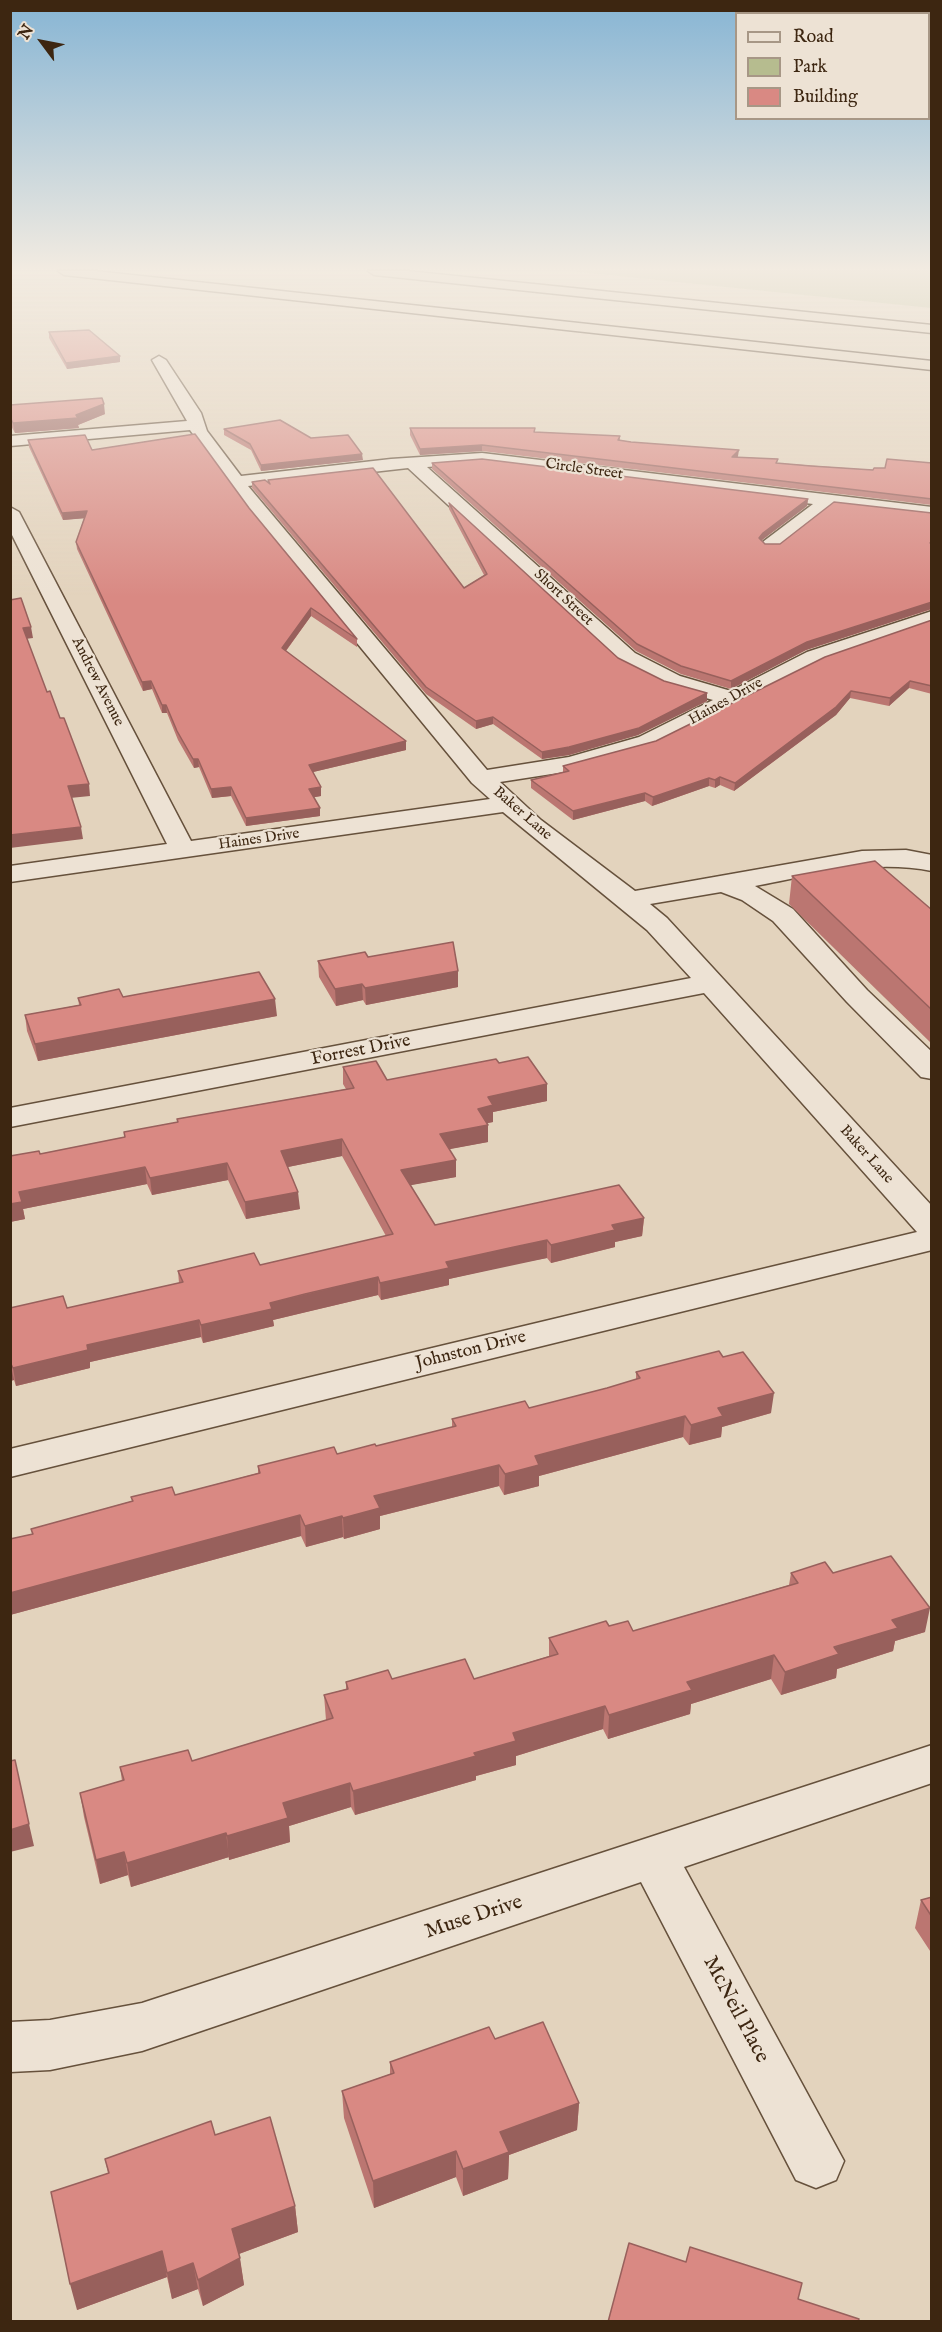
<!DOCTYPE html>
<style>
body{margin:0}
#map{position:relative;width:942px;height:2332px;overflow:hidden;background:#e3d3bd;font-family:"IM FELL English",serif}
canvas{display:block}
.frame{position:absolute;inset:0;border:12px solid #3d2611;pointer-events:none}
.legend{position:absolute;left:735px;top:12px;width:195px;height:108px;box-sizing:border-box;background:#ede2d4;border:2px solid #a79786;margin:0;padding:8px 10px;list-style:none;font-size:18px;color:#3d2611}
.legend li{display:flex;align-items:center;gap:12px;height:30px}
.legend b{width:30px;border:2px solid #a79786}
.north{position:absolute;left:12px;top:12px;width:60px;height:60px;-webkit-text-stroke:4px #ede2d4;paint-order:stroke;rotate:302deg;font-size:16px;font-weight:700;line-height:24px;text-align:center;color:#3d2611}
.north::after{content:'';display:block;margin:auto;width:21px;height:27px;background:#3d2611;clip-path:polygon(50% 0,100% 100%,50% 72%,0 100%)}
</style>
<div id="map">
<canvas width="942" height="2332"></canvas>
<div class="frame"></div>
<ul class="legend">
<li><b style="height:8px;background:#ede2d4"></b>Road</li>
<li><b style="height:16px;background:#b6bc8f"></b>Park</li>
<li><b style="height:16px;background:#d98983"></b>Building</li>
</ul>
<div class="north">N</div>
</div>
<script>
const ctx = document.querySelector('canvas').getContext('2d');
ctx.lineJoin = 'round';
function fillPath(path, color) { ctx.fillStyle = color; ctx.fill(path, 'evenodd'); }
function trace(path, color, width, dash) { ctx.strokeStyle = color; ctx.lineWidth = width; ctx.lineCap = dash ? 'butt' : 'round'; ctx.setLineDash(dash || []); ctx.stroke(path); }
function drawText(font, color, halo, rows, align = 'center') {
  ctx.font = font + ' "IM FELL English",serif'; ctx.lineWidth = 4.5; ctx.setLineDash([]); ctx.textBaseline = 'middle'; ctx.strokeStyle = halo; ctx.fillStyle = color; for (const [text, x, y, turn = 0] of rows) {
    ctx.save(); ctx.translate(x, y); ctx.rotate((+turn || 0) * Math.PI / 180); ctx.textAlign = isNaN(turn) ? turn : align; if (halo) ctx.strokeText(text, 0, 0); ctx.fillText(text, 0, 0); ctx.restore();
  }
}
const green = new Path2D(`
 M 569,271 L 931,271 L 931,308 Z`);
const minor = new Path2D(`
 M 159,356 L 166,360 L 201,413 L 207,431 L 241,476 L 391,459 L 482,453 L 932,507 L 932,518 L 833,506 L 778,549 L 764,549 L 761,545 L 764,541 L 813,504 L 482,463 L 427,467 L 635,653 L 680,676 L 731,691 L 807,652 L 932,611 L 932,624 L 823,662 L 655,747 L 571,771 L 500,782 L 541,820 L 635,891 L 862,851 L 906,850 L 932,855 L 932,871 C 872,859 813,875 755,886 L 793,909 L 867,990 L 932,1052 L 932,1079 L 921,1077 L 847,1002 L 773,921 L 742,900 L 721,892 L 650,904 L 667,918 L 932,1206 L 932,1250 L 10,1477 L 10,1449 L 917,1232 L 704,993 L 10,1127 L 10,1108 L 691,978 L 647,930 L 503,812 L 10,882 L 10,866 L 167,844 L 10,531 L 10,507 L 19,512 L 191,841 L 490,799 L 472,783 L 251,514 L 190,430 L 10,446 L 10,436 L 187,421 L 152,360 ZM 408,468 L 619,663 L 664,686 L 713,700 L 639,737 L 569,757 L 487,770 L 248,486 Z
 M 932,1745 L 932,1783 L 684,1867 L 844,2161 L 836,2180 L 816,2188 L 796,2180 L 641,1882 L 142,2051 L 50,2070 L 10,2072 L 10,2022 L 50,2020 L 142,2003 Z`);
const highway = new Path2D(`
 M 58,271 L 95,271 L 932,361 L 932,370 L 64,275 Z
 M 368,271 L 407,271 L 932,325 L 932,333 L 374,275 Z`);
const wall = new Path2D(`
 M 49,332 L 120,356 L 120,362 L 67,369 L 49,338 Z
 M 10,405 L 105,414 L 78,425 L 79,428 L 15,433 L 10,424 Z
 M 410,428 L 535,428 L 535,432 L 620,436 L 620,440 L 631,442 L 738,456 L 738,457 L 778,459 L 777,463 L 873,470 L 932,463 L 932,505 L 482,451 L 420,455 L 410,435 Z
 M 224,429 L 311,438 L 363,460 L 261,471 L 251,450 L 224,435 Z
 M 28,440 L 92,450 L 249,508 L 357,639 L 357,647 L 311,616 L 286,651 L 406,741 L 406,750 L 313,772 L 321,796 L 314,797 L 320,816 L 246,826 L 231,796 L 212,798 L 199,767 L 194,768 L 178,740 L 167,713 L 162,713 L 152,689 L 143,691 L 77,549 L 76,542 L 84,518 L 63,520 L 29,447 Z
 M 432,463 L 808,499 L 807,506 L 762,540 L 761,541 L 765,544 L 780,544 L 932,513 L 932,609 L 806,650 L 731,689 L 681,674 L 636,651 L 432,469 Z
 M 268,480 L 464,588 L 484,575 L 449,509 L 449,503 L 618,658 L 664,681 L 707,693 L 707,701 L 638,735 L 569,755 L 542,759 L 493,724 L 476,729 L 426,694 L 252,488 L 252,482 L 268,483 Z
 M 932,620 L 932,694 L 909,688 L 889,706 L 850,698 L 836,715 L 734,791 L 720,785 L 715,788 L 709,786 L 652,806 L 645,801 L 573,820 L 531,788 L 531,780 L 563,772 L 563,766 L 656,741 Z
 M 792,876 L 932,910 L 932,1044 L 789,904 Z
 M 368,957 L 458,971 L 458,987 L 366,1005 L 363,1000 L 336,1006 L 319,977 L 318,961 Z
 M 123,997 L 277,1016 L 38,1061 L 27,1031 L 25,1015 L 79,1005 L 78,998 Z
 M 499,1063 L 547,1084 L 547,1101 L 493,1112 L 493,1122 L 487,1123 L 488,1142 L 449,1149 L 456,1177 L 410,1185 L 435,1225 L 644,1218 L 642,1236 L 615,1242 L 615,1247 L 551,1263 L 547,1258 L 514,1264 L 449,1279 L 449,1285 L 381,1300 L 378,1295 L 306,1312 L 273,1320 L 274,1326 L 203,1343 L 201,1337 L 90,1362 L 90,1368 L 16,1386 L 14,1380 L 10,1381 L 10,1308 L 67,1308 L 179,1283 L 178,1271 L 260,1265 L 386,1236 L 342,1156 L 288,1167 L 300,1209 L 246,1219 L 228,1180 L 152,1195 L 147,1184 L 23,1209 L 25,1219 L 10,1222 L 10,1156 L 40,1154 L 125,1137 L 124,1132 L 178,1122 L 177,1119 L 346,1089 L 343,1084 L 343,1067 L 387,1080 Z
 M 723,1357 L 771,1413 L 722,1427 L 721,1437 L 689,1445 L 683,1437 L 539,1476 L 539,1486 L 504,1495 L 499,1486 L 380,1516 L 380,1529 L 344,1539 L 343,1537 L 306,1547 L 301,1536 L 10,1615 L 10,1539 L 32,1534 L 31,1529 L 132,1501 L 131,1497 L 175,1495 L 258,1473 L 258,1466 L 337,1454 L 376,1446 L 452,1427 L 452,1419 L 529,1408 L 607,1388 L 636,1380 L 636,1372 Z
 M 791,1573 L 833,1573 L 925,1632 L 895,1641 L 893,1651 L 837,1669 L 836,1678 L 781,1695 L 771,1679 L 691,1704 L 690,1714 L 608,1739 L 603,1729 L 516,1756 L 516,1765 L 476,1776 L 476,1780 L 355,1815 L 351,1807 L 289,1826 L 290,1842 L 229,1860 L 229,1857 L 131,1887 L 128,1875 L 100,1884 L 84,1817 L 80,1793 L 122,1781 L 120,1767 L 192,1761 L 326,1720 L 324,1695 L 346,1689 L 346,1682 L 392,1679 L 474,1679 L 549,1656 L 549,1638 L 609,1626 L 633,1631 L 789,1585 Z
 M 932,1897 L 932,1954 L 915,1928 L 921,1900 Z
 M 495,2039 L 579,2103 L 577,2130 L 509,2155 L 508,2179 L 463,2196 L 456,2177 L 374,2208 L 344,2118 L 342,2091 L 390,2074 L 390,2062 Z
 M 215,2135 L 295,2206 L 298,2232 L 239,2254 L 244,2285 L 203,2306 L 198,2289 L 172,2299 L 167,2277 L 77,2310 L 108,2173 L 105,2159 Z`);
const shadedWall = new Path2D(`
 M 120,356 L 120,362 L 67,369 L 66,363 Z
 M 104,404 L 105,414 L 78,425 L 79,428 L 15,433 L 13,423 L 76,415 Z
 M 482,445 L 482,451 L 420,455 L 420,449 Z
 M 739,450 L 738,456 L 732,463 L 732,457 Z
 M 362,454 L 363,460 L 261,471 L 261,465 Z
 M 808,499 L 807,506 L 762,540 L 759,545 L 759,538 L 763,533 Z
 M 87,511 L 88,518 L 63,520 L 62,513 Z
 M 932,602 L 931,609 L 806,650 L 731,689 L 731,681 L 807,642 Z
 M 311,608 L 311,616 L 282,656 L 282,648 Z
 M 31,627 L 33,638 L 25,639 L 23,628 Z
 M 151,681 L 152,689 L 143,691 L 142,682 Z
 M 910,681 L 909,688 L 889,706 L 890,698 Z
 M 851,691 L 850,698 L 836,715 L 734,791 L 735,783 Z
 M 707,693 L 707,701 L 638,735 L 569,755 L 542,759 L 542,752 Z
 M 162,705 L 166,705 L 167,713 L 162,713 Z
 M 493,717 L 493,724 L 476,729 L 476,721 Z
 M 406,741 L 406,750 L 309,773 L 309,765 Z
 M 193,759 L 198,759 L 199,767 L 194,768 Z
 M 720,777 L 720,785 L 715,788 L 715,780 Z
 M 709,778 L 709,786 L 652,806 L 653,797 Z
 M 89,784 L 90,796 L 70,798 L 68,786 Z
 M 231,787 L 231,796 L 212,798 L 211,789 Z
 M 321,787 L 321,796 L 310,798 L 309,789 Z
 M 645,793 L 645,801 L 573,820 L 573,811 Z
 M 320,808 L 320,816 L 246,826 L 246,818 Z
 M 81,827 L 83,839 L 10,848 L 10,835 Z
 M 458,971 L 458,987 L 366,1005 L 365,988 Z
 M 362,984 L 363,1000 L 336,1006 L 335,989 Z
 M 275,999 L 277,1016 L 38,1061 L 35,1044 Z
 M 547,1084 L 547,1101 L 493,1112 L 493,1122 L 478,1125 L 478,1109 L 488,1097 Z
 M 488,1125 L 488,1142 L 440,1151 L 440,1134 Z
 M 342,1139 L 342,1156 L 283,1168 L 281,1151 Z
 M 456,1160 L 456,1177 L 401,1187 L 401,1170 Z
 M 227,1163 L 228,1180 L 152,1195 L 150,1178 Z
 M 145,1167 L 147,1184 L 23,1209 L 25,1219 L 10,1222 L 10,1204 L 19,1192 Z
 M 298,1192 L 300,1209 L 246,1219 L 245,1202 Z
 M 644,1218 L 642,1236 L 615,1242 L 615,1247 L 551,1263 L 551,1245 L 612,1225 Z
 M 547,1240 L 547,1258 L 449,1279 L 449,1285 L 381,1300 L 380,1283 L 446,1262 Z
 M 378,1277 L 378,1295 L 273,1320 L 274,1326 L 203,1343 L 201,1325 L 270,1303 Z
 M 199,1320 L 201,1337 L 90,1362 L 90,1368 L 16,1386 L 13,1368 L 87,1345 Z
 M 10,1362 L 14,1380 L 10,1381 Z
 M 774,1393 L 771,1413 L 722,1427 L 721,1437 L 689,1445 L 691,1425 L 718,1408 Z
 M 685,1416 L 683,1437 L 539,1476 L 539,1486 L 504,1495 L 505,1474 L 535,1456 Z
 M 499,1465 L 499,1486 L 380,1516 L 380,1529 L 344,1539 L 343,1518 L 374,1496 Z
 M 300,1515 L 301,1536 L 10,1615 L 10,1593 Z
 M 342,1516 L 343,1537 L 306,1547 L 305,1526 Z
 M 930,1608 L 925,1632 L 895,1641 L 893,1651 L 837,1669 L 836,1678 L 781,1695 L 785,1672 L 892,1620 Z
 M 774,1655 L 771,1679 L 691,1704 L 690,1714 L 608,1739 L 609,1715 L 687,1682 Z
 M 605,1706 L 603,1729 L 516,1756 L 516,1765 L 476,1776 L 476,1780 L 355,1815 L 353,1791 L 474,1753 L 513,1733 Z
 M 350,1783 L 351,1807 L 289,1826 L 290,1842 L 229,1860 L 227,1836 L 283,1803 Z
 M 29,1824 L 34,1846 L 10,1852 L 10,1830 Z
 M 226,1833 L 229,1857 L 131,1887 L 127,1863 Z
 M 124,1852 L 128,1875 L 100,1884 L 96,1860 Z
 M 579,2103 L 577,2130 L 509,2155 L 508,2179 L 463,2196 L 463,2169 L 500,2132 Z
 M 456,2151 L 456,2177 L 374,2208 L 373,2181 Z
 M 295,2206 L 298,2232 L 236,2255 L 232,2229 Z
 M 162,2251 L 167,2277 L 77,2310 L 70,2284 Z
 M 240,2258 L 244,2285 L 203,2306 L 198,2280 Z
 M 193,2263 L 198,2289 L 172,2299 L 167,2273 Z`);
const building = new Path2D(`
 M 89,330 L 120,356 L 66,363 L 49,332 Z
 M 102,398 L 104,404 L 76,415 L 78,418 L 13,423 L 10,417 L 10,405 Z
 M 280,420 L 311,438 L 348,435 L 362,454 L 261,465 L 250,444 L 224,429 Z
 M 410,428 L 535,428 L 534,432 L 620,436 L 618,440 L 631,442 L 739,450 L 732,457 L 778,459 L 776,463 L 811,466 L 873,470 L 874,468 L 885,468 L 887,459 L 932,463 L 932,499 L 482,445 L 420,449 Z
 M 195,434 L 249,508 L 357,639 L 311,608 L 282,648 L 406,741 L 309,765 L 321,787 L 309,789 L 320,808 L 246,818 L 231,787 L 211,789 L 198,759 L 193,759 L 177,731 L 166,705 L 162,705 L 151,681 L 142,682 L 76,542 L 87,511 L 62,513 L 28,440 L 85,435 L 92,450 Z
 M 482,459 L 808,499 L 763,533 L 759,538 L 765,544 L 780,544 L 834,502 L 932,513 L 932,542 L 930,543 L 932,543 L 932,602 L 807,642 L 731,681 L 681,666 L 637,644 L 432,463 Z
 M 373,468 L 464,588 L 487,574 L 449,503 L 618,658 L 664,681 L 707,693 L 639,728 L 569,747 L 542,752 L 493,717 L 476,721 L 426,687 L 252,482 L 265,480 L 270,484 L 268,480 Z
 M 21,598 L 31,627 L 23,628 L 47,692 L 50,691 L 60,718 L 64,718 L 89,784 L 68,786 L 81,827 L 10,835 L 10,600 Z
 M 932,620 L 932,686 L 910,681 L 890,698 L 851,691 L 836,707 L 735,783 L 720,777 L 715,780 L 709,778 L 653,797 L 645,793 L 573,811 L 531,780 L 569,771 L 563,766 L 656,741 L 825,657 Z
 M 875,861 L 932,910 L 932,1010 L 792,876 Z
 M 453,942 L 458,971 L 365,988 L 362,984 L 335,989 L 318,961 L 365,952 L 368,957 Z
 M 259,972 L 275,999 L 35,1044 L 25,1015 L 81,1005 L 78,998 L 119,989 L 123,997 Z
 M 528,1057 L 547,1084 L 488,1097 L 493,1105 L 478,1109 L 488,1125 L 440,1134 L 456,1160 L 401,1170 L 435,1225 L 619,1185 L 644,1218 L 612,1225 L 615,1230 L 551,1245 L 547,1240 L 514,1247 L 446,1262 L 449,1268 L 380,1283 L 378,1277 L 305,1294 L 270,1303 L 272,1309 L 201,1325 L 199,1320 L 87,1345 L 88,1350 L 13,1368 L 10,1362 L 10,1308 L 63,1296 L 67,1308 L 183,1282 L 178,1271 L 254,1253 L 260,1265 L 393,1234 L 342,1139 L 281,1151 L 298,1192 L 245,1202 L 227,1163 L 150,1178 L 145,1167 L 19,1192 L 22,1202 L 10,1204 L 10,1156 L 39,1151 L 40,1154 L 125,1137 L 124,1132 L 178,1122 L 177,1119 L 354,1088 L 343,1067 L 376,1061 L 387,1080 L 496,1059 L 499,1063 Z
 M 719,1351 L 723,1357 L 743,1352 L 774,1393 L 718,1408 L 723,1416 L 691,1425 L 685,1416 L 535,1456 L 539,1465 L 505,1474 L 499,1465 L 374,1496 L 380,1508 L 343,1518 L 342,1516 L 305,1526 L 300,1515 L 10,1593 L 10,1539 L 33,1534 L 31,1529 L 133,1501 L 131,1497 L 172,1487 L 175,1495 L 260,1473 L 258,1466 L 334,1447 L 337,1454 L 375,1444 L 376,1446 L 456,1426 L 452,1419 L 525,1401 L 529,1408 L 607,1388 L 640,1378 L 636,1372 Z
 M 891,1556 L 930,1608 L 892,1620 L 898,1628 L 834,1647 L 839,1654 L 785,1672 L 774,1655 L 687,1682 L 692,1690 L 609,1715 L 605,1706 L 513,1733 L 516,1741 L 474,1753 L 476,1756 L 353,1791 L 350,1783 L 283,1803 L 288,1818 L 227,1836 L 226,1833 L 127,1863 L 124,1852 L 96,1860 L 80,1793 L 124,1780 L 120,1767 L 188,1750 L 192,1761 L 333,1718 L 324,1695 L 348,1689 L 346,1682 L 388,1670 L 392,1679 L 465,1659 L 474,1679 L 558,1654 L 549,1638 L 606,1621 L 609,1626 L 628,1621 L 633,1631 L 798,1583 L 791,1573 L 825,1562 L 833,1573 Z
 M 15,1760 L 29,1824 L 10,1830 L 10,1761 Z
 M 932,1897 L 932,1917 L 921,1900 Z
 M 543,2022 L 579,2103 L 500,2132 L 509,2152 L 463,2169 L 456,2151 L 373,2181 L 342,2091 L 394,2073 L 390,2062 L 489,2027 L 495,2039 Z
 M 270,2117 L 295,2206 L 232,2229 L 240,2258 L 198,2280 L 193,2263 L 167,2273 L 162,2251 L 70,2284 L 51,2192 L 109,2173 L 105,2159 L 211,2121 L 215,2135 Z
 M 629,2243 L 686,2262 L 690,2247 L 802,2283 L 798,2299 L 859,2319 L 858,2322 L 608,2322 Z`);
const farStreetnames = [
 ["Circle Street",584,470,8],
 ["Short Street",563,598,43],
 ["Andrew Avenue",97,682,63],
 ["Haines Drive",726,702,-29],
 ["Baker Lane",522,814,41],
 ["Haines Drive",259,840,-8],
 ["Baker Lane",866,1155,48]
];
const streetNames = [
 ["Forrest Drive",361,1051,-11],
 ["Johnston Drive",471,1351,-14]
];
const nearStreetnames = [
 ["Muse Drive",474,1918,-18],
 ["McNeil Place",735,2010,62]
];
fillPath(green, '#b6bc8f');
trace(minor, '#66513c', 3);
trace(highway, '#3d2611', 3);
fillPath(minor, '#ede2d4');
fillPath(highway, '#e3d3bd');
fillPath(wall, '#bb7671');
fillPath(shadedWall, '#98605c');
fillPath(building, '#d98983');
trace(building, '#98605c', 1.5);
const sky = ctx.createLinearGradient(0, 0, 0, 597);
sky.addColorStop(0, '#87b5d4');
sky.addColorStop(0.45, '#f2ebe1');
sky.addColorStop(1, '#f2ebe100');
ctx.fillStyle = sky;
ctx.fillRect(0, 0, 942, 597);
drawText('15px', '#3d2611', '#ede2d4', farStreetnames);
drawText('18px', '#3d2611', '#ede2d4', streetNames);
drawText('21px', '#3d2611', '#ede2d4', nearStreetnames);
</script>
